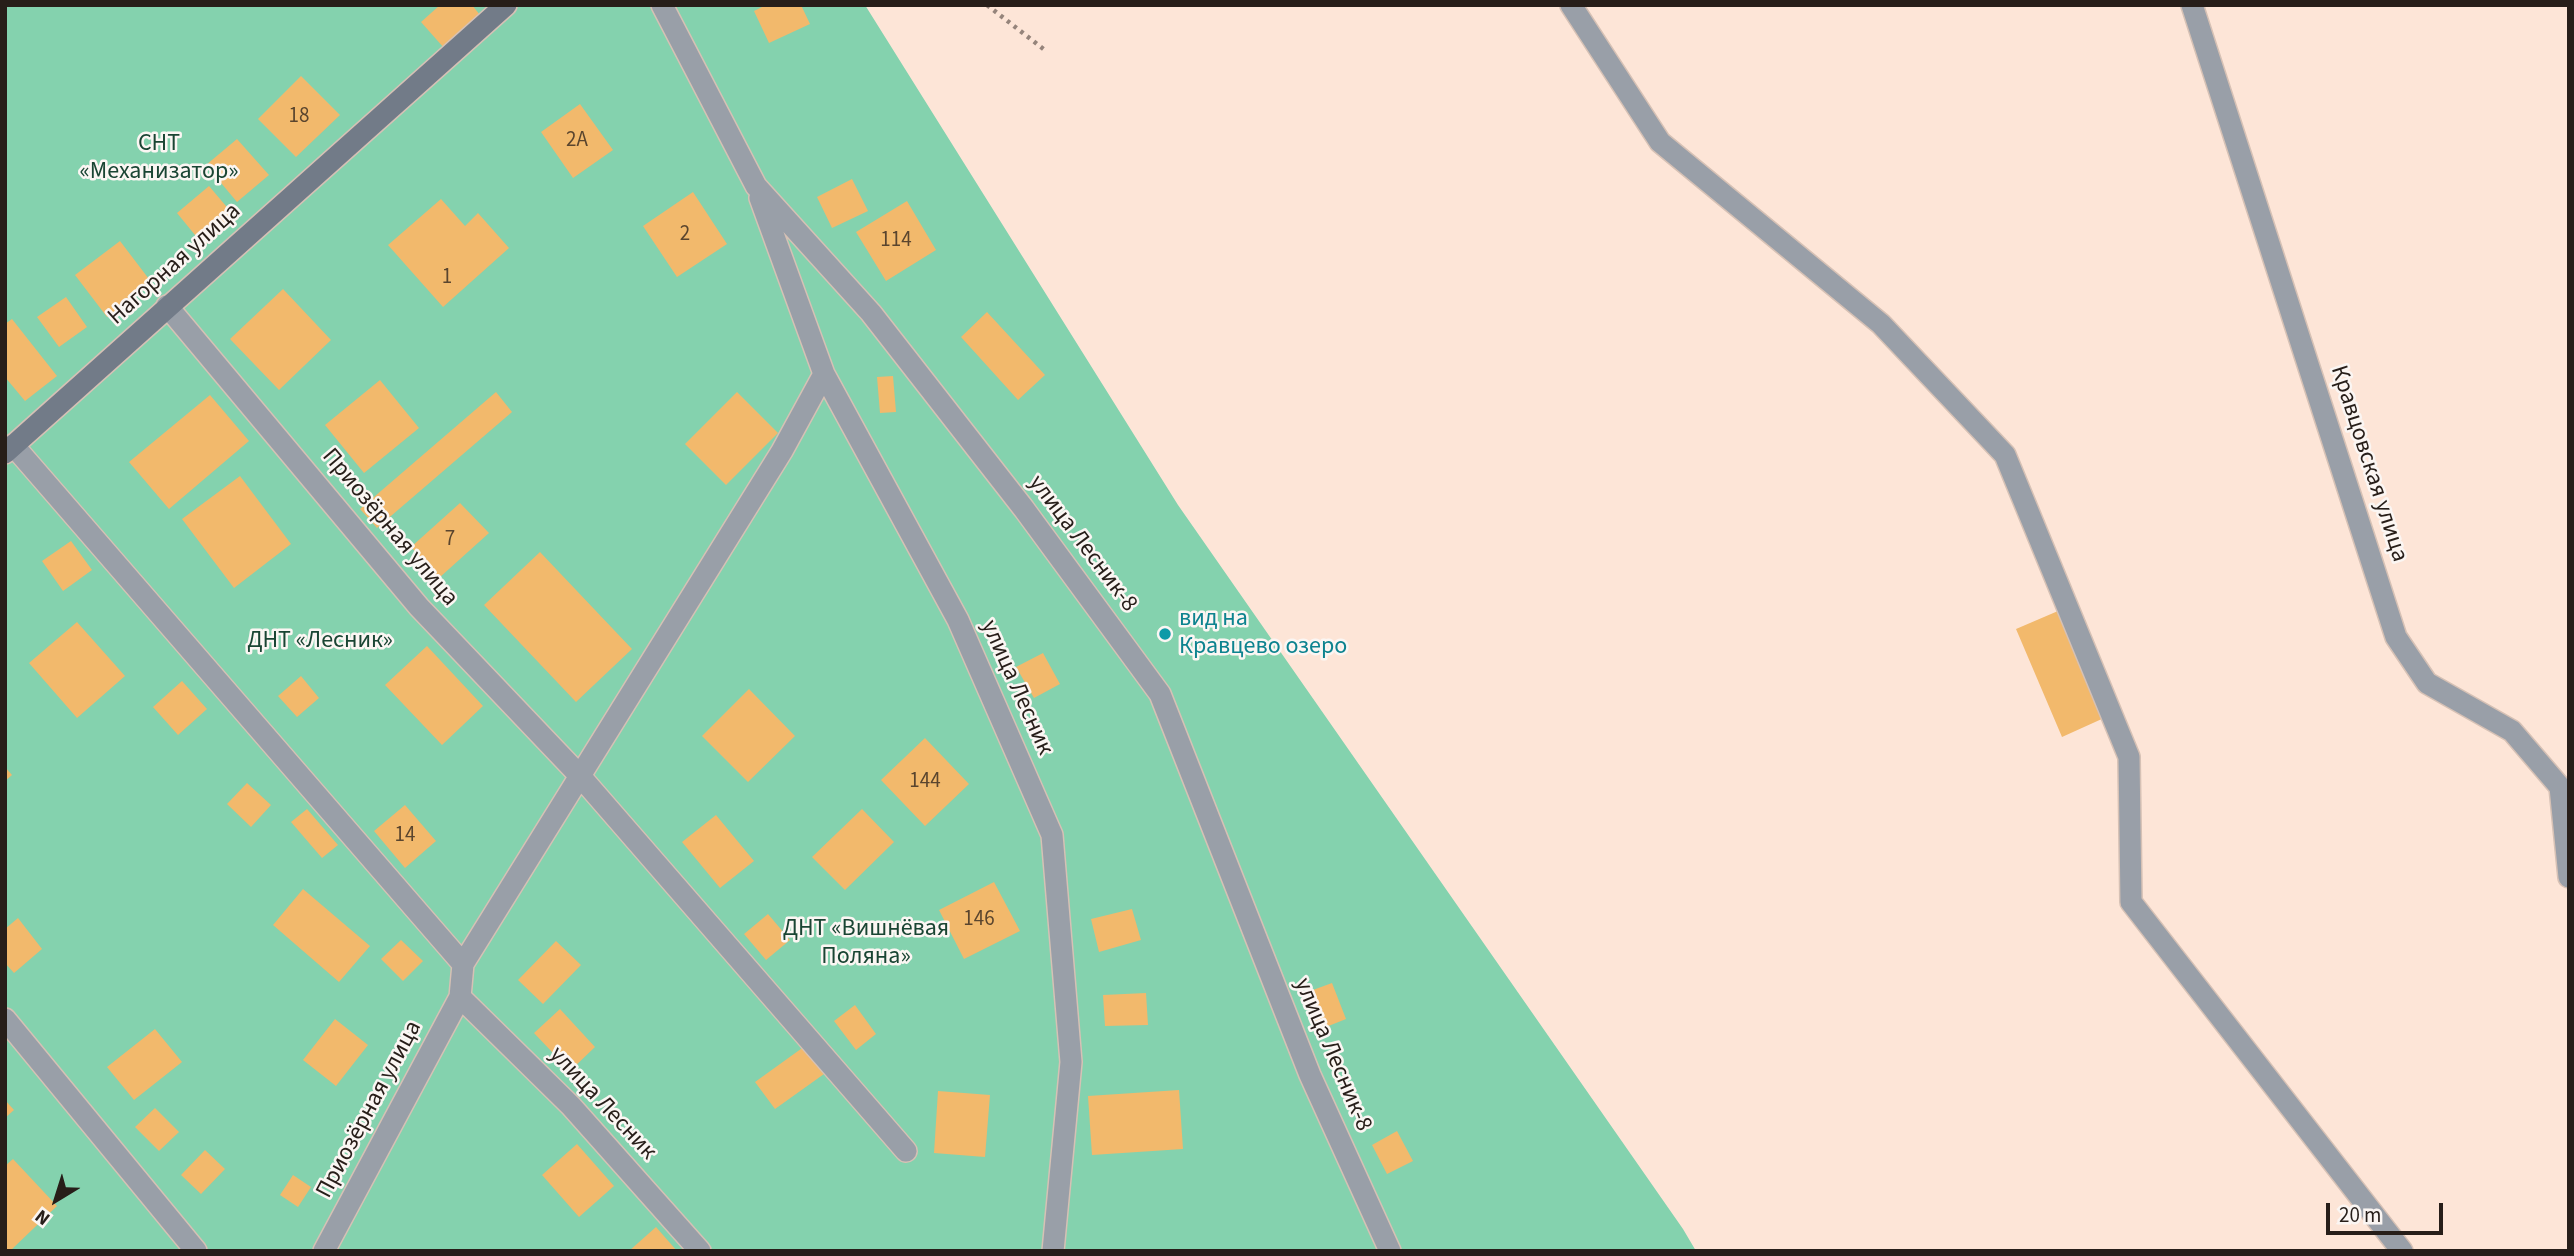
<!DOCTYPE html>
<meta charset="utf-8">
<style>
body{margin:0}
#map{position:relative;width:2574px;height:1256px;overflow:hidden;background:#fde5d7;font-family:"Source Sans 3",sans-serif}
canvas{display:block}
.frame{position:absolute;inset:0;border:7px solid #271e19;pointer-events:none}
.north{position:absolute;left:21px;top:1165px;width:70px;height:70px;-webkit-text-stroke:5px #fbf6f3;paint-order:stroke;rotate:218deg;font-size:19px;font-weight:700;line-height:28px;text-align:center;color:#271e19}
.north::after{content:'';display:block;margin:auto;width:24px;height:32px;background:#271e19;clip-path:polygon(50% 0,100% 100%,50% 72%,0 100%)}
.scale{position:absolute;left:2326px;top:1203px;width:117px;height:32px;box-sizing:border-box;border:4px solid #271e19;border-top:0;padding-left:9px;font-size:21px;line-height:24px;white-space:nowrap;color:#271e19;-webkit-text-stroke:5px #fbf6f3;paint-order:stroke}
</style>
<div id="map">
<canvas width="2574" height="1256"></canvas>
<div class="frame"></div>
<div class="north">N</div>
<div class="scale">20 m</div>
</div>
<script>
const ctx = document.querySelector('canvas').getContext('2d');
ctx.lineJoin = 'round';
function fillPath(path, color) { ctx.fillStyle = color; ctx.fill(path, 'evenodd'); }
function trace(path, color, width, dash) { ctx.strokeStyle = color; ctx.lineWidth = width; ctx.lineCap = dash ? 'butt' : 'round'; ctx.setLineDash(dash || []); ctx.stroke(path); }
function drawText(font, color, halo, rows, align = 'center') {
  ctx.font = font + ' "Source Sans 3",sans-serif'; ctx.lineWidth = 5; ctx.setLineDash([]); ctx.textBaseline = 'middle'; ctx.strokeStyle = halo; ctx.fillStyle = color; for (const [text, x, y, turn = 0] of rows) {
    ctx.save(); ctx.translate(x, y); ctx.rotate((+turn || 0) * Math.PI / 180); ctx.textAlign = isNaN(turn) ? turn : align; if (halo) ctx.strokeText(text, 0, 0); ctx.fillText(text, 0, 0); ctx.restore();
  }
}
const green = new Path2D(`
 M 5,5 L 865,5 L 1178,505 L 1683,1229 L 1696,1251 L 5,1251 Z`);
const building = new Path2D(`
 M 440,5 L 472,5 L 480,15 L 444,48 L 421,22 Z
 M 766,5 L 801,5 L 810,24 L 769,43 L 754,11 Z
 M 301,76 L 340,115 L 296,157 L 258,119 Z
 M 580,104 L 613,150 L 573,178 L 541,132 Z
 M 237,139 L 269,175 L 237,202 L 206,165 Z
 M 852,179 L 868,211 L 832,228 L 817,197 Z
 M 209,186 L 237,219 L 204,246 L 177,213 Z
 M 693,192 L 727,244 L 677,277 L 643,226 Z
 M 441,199 L 465,226 L 478,213 L 509,248 L 443,307 L 388,245 Z
 M 907,201 L 936,250 L 886,281 L 856,232 Z
 M 120,241 L 152,283 L 107,317 L 75,275 Z
 M 283,289 L 331,340 L 279,390 L 230,339 Z
 M 66,297 L 87,327 L 59,347 L 37,317 Z
 M 987,312 L 1045,375 L 1018,400 L 961,337 Z
 M 12,319 L 57,376 L 25,401 L 5,377 L 5,324 Z
 M 893,376 L 896,412 L 880,413 L 877,377 Z
 M 380,380 L 419,428 L 364,473 L 325,425 Z
 M 496,392 L 512,412 L 377,528 L 360,509 Z
 M 737,392 L 778,433 L 726,485 L 685,444 Z
 M 210,395 L 249,441 L 169,509 L 129,462 Z
 M 240,476 L 291,544 L 234,588 L 182,519 Z
 M 460,503 L 489,533 L 439,578 L 411,547 Z
 M 71,541 L 92,570 L 63,591 L 42,561 Z
 M 540,552 L 632,649 L 576,702 L 484,605 Z
 M 2058,611 L 2104,718 L 2062,737 L 2016,629 Z
 M 77,622 L 125,676 L 77,718 L 29,663 Z
 M 427,646 L 483,706 L 442,745 L 385,685 Z
 M 1043,653 L 1060,684 L 1034,698 L 1016,667 Z
 M 301,676 L 319,698 L 297,717 L 278,696 Z
 M 182,681 L 207,709 L 178,735 L 153,707 Z
 M 749,689 L 795,736 L 748,782 L 702,736 Z
 M 925,738 L 969,784 L 925,826 L 881,780 Z
 M 5,767 L 12,775 L 5,781 Z
 M 247,783 L 271,805 L 251,827 L 227,804 Z
 M 405,805 L 436,841 L 405,868 L 374,831 Z
 M 307,809 L 338,845 L 322,858 L 291,822 Z
 M 862,809 L 894,842 L 845,890 L 812,857 Z
 M 716,815 L 754,861 L 720,888 L 682,842 Z
 M 994,882 L 1020,931 L 964,959 L 939,910 Z
 M 303,889 L 370,946 L 339,982 L 273,925 Z
 M 1132,909 L 1141,940 L 1099,952 L 1091,919 Z
 M 768,914 L 790,940 L 766,960 L 744,934 Z
 M 18,918 L 42,949 L 14,973 L 5,963 L 5,929 Z
 M 401,940 L 423,961 L 403,981 L 381,959 Z
 M 556,941 L 581,965 L 543,1004 L 518,980 Z
 M 1332,983 L 1346,1019 L 1316,1031 L 1302,994 Z
 M 1146,993 L 1148,1025 L 1105,1026 L 1103,995 Z
 M 855,1005 L 876,1034 L 856,1050 L 834,1021 Z
 M 560,1009 L 595,1047 L 570,1071 L 534,1033 Z
 M 335,1019 L 368,1045 L 336,1086 L 303,1060 Z
 M 155,1029 L 182,1062 L 134,1100 L 107,1067 Z
 M 805,1046 L 824,1074 L 775,1109 L 755,1082 Z
 M 1179,1090 L 1183,1149 L 1092,1155 L 1088,1096 Z
 M 938,1091 L 990,1095 L 985,1157 L 934,1153 Z
 M 5,1100 L 14,1110 L 5,1118 Z
 M 155,1108 L 179,1132 L 159,1151 L 135,1127 Z
 M 1397,1131 L 1413,1161 L 1387,1174 L 1372,1145 Z
 M 577,1144 L 614,1186 L 579,1217 L 542,1175 Z
 M 205,1150 L 225,1169 L 201,1194 L 181,1175 Z
 M 13,1159 L 57,1206 L 10,1251 L 5,1251 L 5,1166 Z
 M 293,1175 L 311,1187 L 298,1207 L 280,1195 Z
 M 656,1227 L 677,1251 L 629,1251 Z`);
const path = new Path2D(`
 M 987,5 L 1046,51`);
const street = new Path2D(`
 M 662,5 L 756,186 L 871,313 L 1024,509 L 1160,694 L 1310,1075 L 1390,1251
 M 1571,5 L 1660,142 L 1881,324 L 2005,455 L 2129,757 L 2131,902 L 2402,1251
 M 2192,5 L 2396,637 L 2427,683 L 2512,731 L 2560,787 L 2569,877
 M 760,198 L 824,374 L 958,620 L 1052,835 L 1071,1062 L 1053,1251
 M 167,306 L 419,607 L 580,776 L 906,1151
 M 13,445 L 463,964
 M 460,997 L 571,1106 L 700,1251
 M 5,1019 L 196,1251
 M 324,1251 L 460,997 L 463,964 L 782,451 L 824,374`);
const secondary = new Path2D(`
 M 5,453 L 506,5`);
const markers = [
 [1165,634,7,"#0f9aa8"]
];
const numberNames = [
 ["18",299,117],
 ["2А",577,141],
 ["2",685,235],
 ["114",896,241],
 ["1",447,278],
 ["7",450,540],
 ["144",925,782],
 ["14",405,836],
 ["146",979,920]
];
const parkNames = [
 ["СНТ",159,145],
 ["«Механизатор»",159,173],
 ["ДНТ «Лесник»",320,642],
 ["ДНТ «Вишнёвая",866,930],
 ["Поляна»",866,958]
];
const streetNames = [
 ["Нагорная улица",175,265,-42],
 ["Кравцовская улица",2368,464,72],
 ["Приозёрная улица",389,528,50],
 ["улица Лесник-8",1082,544,53],
 ["улица Лесник",1016,688,66],
 ["улица Лесник-8",1332,1055,67],
 ["улица Лесник",602,1104,47],
 ["Приозёрная улица",370,1110,-62]
];
const cultureNames = [
 ["вид на",1179,620],
 ["Кравцево озеро",1179,648]
];
fillPath(green, '#84d2ae');
fillPath(building, '#f2b96c');
trace(street, '#d6c1b5', 24);
trace(secondary, '#d6c1b5', 24);
trace(path, '#95847b', 4.5, [3.5, 5]);
trace(street, '#999fa8', 21);
trace(secondary, '#727b88', 21);
for (const [x, y, r, color] of markers) { const dot = new Path2D(); dot.arc(x, y, r, 0, 2 * Math.PI); ctx.fillStyle = color; ctx.fill(dot); trace(dot, '#fbf6f3', 2.5); }
drawText('21px', '#5a452e', null, numberNames);
drawText('24px', '#194533', '#fbf6f3', parkNames);
drawText('24px', '#271e19', '#fbf6f3', streetNames);
drawText('24px', '#0d838f', '#fbf6f3', cultureNames, 'left');
</script>
